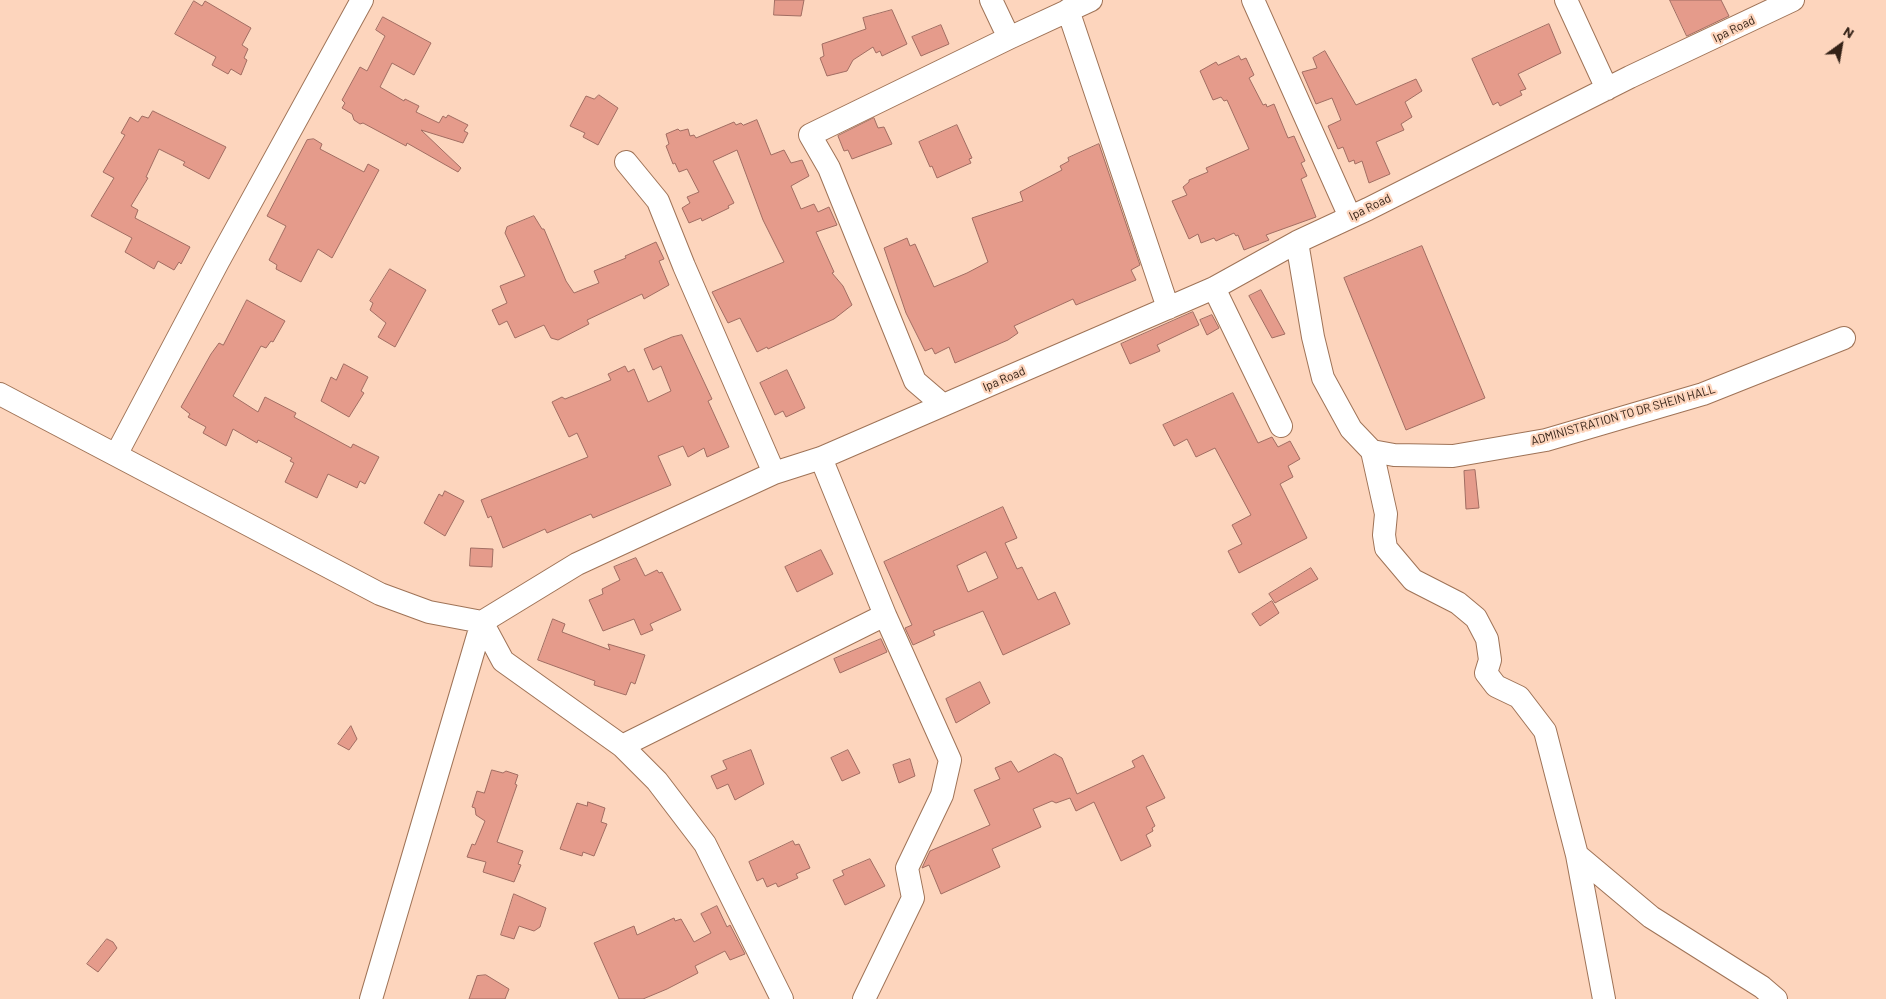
<!DOCTYPE html>
<style>
body{margin:0}
#map{position:relative;width:1886px;height:999px;overflow:hidden;background:#fdd5bd;font-family:Barlow,sans-serif}
canvas{display:block}
.north{position:absolute;left:1816px;top:20px;width:50px;height:50px;-webkit-text-stroke:4px #fdd5bd;paint-order:stroke;rotate:32deg;font-size:14px;font-weight:700;line-height:20px;text-align:center;color:#342217}
.north::after{content:'';display:block;margin:auto;width:18px;height:22px;background:#342217;clip-path:polygon(50% 0,100% 100%,50% 72%,0 100%)}
</style>
<div id="map">
<canvas width="1886" height="999"></canvas>
<div class="north">N</div>
</div>
<script>
const ctx = document.querySelector('canvas').getContext('2d');
ctx.lineJoin = 'round';
function fillPath(path, color) { ctx.fillStyle = color; ctx.fill(path, 'evenodd'); }
function trace(path, color, width, dash) { ctx.strokeStyle = color; ctx.lineWidth = width; ctx.lineCap = dash ? 'butt' : 'round'; ctx.setLineDash(dash || []); ctx.stroke(path); }
function drawText(font, color, halo, rows, align = 'center') {
  ctx.font = font + ' Barlow,sans-serif'; ctx.lineWidth = 4.5; ctx.setLineDash([]); ctx.textBaseline = 'middle'; ctx.strokeStyle = halo; ctx.fillStyle = color; for (const [text, x, y, turn = 0] of rows) {
    ctx.save(); ctx.translate(x, y); ctx.rotate((+turn || 0) * Math.PI / 180); ctx.textAlign = isNaN(turn) ? turn : align; if (halo) ctx.strokeText(text, 0, 0); ctx.fillText(text, 0, 0); ctx.restore();
  }
}
const building = new Path2D(`
 M 775,0 L 804,0 L 801,16 L 774,15 Z
 M 1670,0 L 1721,0 L 1729,16 L 1687,36 Z
 M 194,1 L 202,6 L 205,1 L 251,28 L 242,45 L 248,49 L 244,58 L 247,60 L 241,75 L 231,69 L 228,74 L 212,65 L 216,57 L 175,34 Z
 M 892,10 L 907,44 L 882,56 L 880,51 L 876,53 L 873,47 L 853,60 L 847,71 L 827,76 L 820,58 L 824,56 L 822,44 L 866,29 L 863,18 Z
 M 383,17 L 431,43 L 414,75 L 392,63 L 380,87 L 404,101 L 405,99 L 419,106 L 416,112 L 439,123 L 443,116 L 446,118 L 448,115 L 468,125 L 464,131 L 468,133 L 463,143 L 421,130 L 461,168 L 458,172 L 407,143 L 406,146 L 363,123 L 360,124 L 354,120 L 352,114 L 342,108 L 345,103 L 342,100 L 360,67 L 367,71 L 385,36 L 376,30 Z
 M 1549,24 L 1561,53 L 1518,74 L 1526,89 L 1520,91 L 1522,95 L 1500,106 L 1498,102 L 1493,105 L 1472,59 Z
 M 941,25 L 949,44 L 921,56 L 912,37 Z
 M 1325,51 L 1356,105 L 1416,79 L 1422,91 L 1405,102 L 1412,117 L 1401,124 L 1404,130 L 1376,142 L 1390,174 L 1369,183 L 1362,161 L 1355,164 L 1354,160 L 1349,162 L 1343,147 L 1338,149 L 1328,126 L 1341,120 L 1332,98 L 1316,104 L 1302,72 L 1317,68 L 1313,58 Z
 M 1239,56 L 1241,60 L 1246,58 L 1254,75 L 1249,78 L 1263,105 L 1266,104 L 1267,107 L 1274,104 L 1288,138 L 1294,136 L 1305,161 L 1301,163 L 1307,176 L 1301,179 L 1316,217 L 1266,235 L 1269,240 L 1244,250 L 1238,235 L 1236,236 L 1234,233 L 1216,241 L 1214,238 L 1201,243 L 1198,234 L 1189,239 L 1172,201 L 1187,195 L 1183,187 L 1189,182 L 1189,180 L 1208,172 L 1206,168 L 1249,149 L 1227,100 L 1224,101 L 1221,97 L 1213,100 L 1200,71 L 1216,62 L 1218,65 Z
 M 599,95 L 618,108 L 598,145 L 583,137 L 585,133 L 570,126 L 586,96 L 594,99 Z
 M 153,111 L 226,147 L 209,179 L 183,165 L 185,162 L 159,149 L 146,177 L 148,178 L 131,206 L 138,210 L 135,218 L 190,247 L 181,264 L 179,262 L 174,270 L 158,261 L 154,269 L 125,252 L 132,238 L 91,216 L 114,178 L 103,172 L 125,135 L 121,133 L 130,117 L 138,122 L 142,116 L 148,118 Z
 M 874,118 L 878,128 L 884,127 L 892,144 L 852,159 L 848,150 L 844,151 L 838,136 Z
 M 757,120 L 771,155 L 784,150 L 791,163 L 802,160 L 809,176 L 791,186 L 801,209 L 814,204 L 818,212 L 829,207 L 837,225 L 816,232 L 834,272 L 832,273 L 843,286 L 852,305 L 834,319 L 768,349 L 767,347 L 757,352 L 740,318 L 728,323 L 712,292 L 784,262 L 763,220 L 737,150 L 713,161 L 734,203 L 728,206 L 729,208 L 702,221 L 701,218 L 689,223 L 682,208 L 690,203 L 687,197 L 699,192 L 687,169 L 679,172 L 675,163 L 673,164 L 666,146 L 669,144 L 666,134 L 678,129 L 680,131 L 688,129 L 690,136 L 694,135 L 696,138 L 734,122 L 736,125 L 741,123 L 743,125 Z
 M 957,125 L 972,158 L 969,159 L 971,163 L 937,178 L 932,166 L 930,167 L 919,142 Z
 M 314,139 L 322,144 L 320,149 L 364,172 L 368,164 L 379,170 L 332,258 L 318,249 L 301,282 L 276,269 L 277,265 L 269,260 L 286,226 L 267,216 L 307,140 Z
 M 1099,144 L 1140,265 L 1131,270 L 1136,280 L 1076,305 L 1073,299 L 1014,326 L 1018,333 L 1008,340 L 955,363 L 949,347 L 935,354 L 932,348 L 925,351 L 906,313 L 884,248 L 907,238 L 910,246 L 915,244 L 934,287 L 967,273 L 988,262 L 972,218 L 1023,201 L 1020,192 L 1062,170 L 1060,166 L 1069,161 L 1068,158 Z
 M 534,216 L 542,229 L 544,229 L 566,281 L 574,293 L 599,283 L 594,271 L 626,258 L 625,256 L 656,242 L 664,259 L 659,261 L 669,285 L 644,299 L 642,294 L 587,320 L 589,324 L 558,340 L 551,338 L 544,325 L 515,338 L 507,321 L 499,325 L 492,310 L 507,303 L 500,286 L 525,276 L 505,233 L 507,227 Z
 M 1422,246 L 1485,398 L 1406,430 L 1344,278 Z
 M 390,269 L 426,290 L 395,347 L 378,337 L 386,323 L 370,310 L 373,303 L 370,301 Z
 M 1261,290 L 1285,334 L 1272,338 L 1249,296 Z
 M 247,300 L 285,321 L 273,342 L 271,341 L 266,348 L 261,346 L 233,396 L 258,412 L 265,397 L 296,413 L 294,417 L 351,448 L 353,444 L 379,457 L 365,484 L 360,481 L 357,488 L 328,474 L 317,498 L 285,482 L 294,463 L 290,461 L 292,458 L 258,440 L 257,443 L 233,429 L 226,446 L 203,433 L 206,427 L 188,417 L 190,414 L 181,407 L 211,354 L 219,343 L 223,345 Z
 M 1193,312 L 1199,325 L 1157,345 L 1160,351 L 1130,364 L 1121,344 Z
 M 1212,315 L 1219,328 L 1207,335 L 1200,320 Z
 M 682,335 L 712,399 L 708,401 L 729,447 L 707,457 L 704,448 L 688,457 L 683,446 L 658,456 L 671,485 L 593,518 L 591,514 L 547,533 L 545,529 L 503,548 L 491,516 L 488,518 L 481,500 L 588,457 L 577,433 L 569,437 L 552,402 L 562,397 L 565,399 L 580,393 L 611,380 L 608,374 L 625,366 L 628,372 L 634,369 L 648,402 L 671,391 L 661,366 L 653,370 L 644,349 L 672,337 Z
 M 344,364 L 368,377 L 361,391 L 364,393 L 349,417 L 321,401 L 331,377 L 336,380 Z
 M 787,370 L 805,408 L 786,417 L 783,411 L 775,415 L 760,383 Z
 M 1233,393 L 1258,443 L 1272,437 L 1278,447 L 1290,441 L 1300,459 L 1288,466 L 1293,477 L 1280,484 L 1307,538 L 1239,573 L 1228,551 L 1242,544 L 1232,525 L 1251,515 L 1215,448 L 1196,457 L 1187,439 L 1174,446 L 1163,425 Z
 M 1475,470 L 1479,508 L 1466,509 L 1464,471 Z
 M 445,491 L 464,501 L 445,536 L 424,523 L 439,494 L 442,496 Z
 M 1003,507 L 1017,538 L 1005,543 L 1017,569 L 1022,567 L 1038,600 L 1055,592 L 1070,624 L 1003,655 L 983,611 L 933,631 L 935,635 L 913,645 L 905,628 L 912,625 L 884,562 ZM 986,552 L 998,578 L 968,592 L 957,566 Z
 M 471,548 L 493,549 L 492,567 L 470,566 Z
 M 821,550 L 833,574 L 797,592 L 785,567 Z
 M 636,558 L 645,576 L 657,570 L 659,573 L 662,572 L 681,610 L 650,624 L 653,630 L 641,635 L 634,619 L 603,631 L 589,600 L 603,594 L 602,589 L 620,580 L 614,567 Z
 M 1311,568 L 1318,579 L 1275,603 L 1269,594 Z
 M 1272,601 L 1279,613 L 1260,626 L 1252,614 Z
 M 553,619 L 565,624 L 562,632 L 610,650 L 608,644 L 645,655 L 635,684 L 631,682 L 626,695 L 594,685 L 595,681 L 538,660 Z
 M 881,639 L 887,652 L 840,673 L 834,659 Z
 M 980,682 L 990,703 L 956,723 L 946,699 Z
 M 351,726 L 357,739 L 349,750 L 338,744 Z
 M 751,750 L 764,784 L 735,800 L 728,784 L 717,789 L 711,776 L 727,769 L 723,761 Z
 M 848,750 L 860,773 L 842,781 L 831,758 Z
 M 1055,754 L 1062,758 L 1077,794 L 1135,767 L 1132,761 L 1143,755 L 1165,798 L 1146,807 L 1155,826 L 1152,828 L 1153,831 L 1146,835 L 1151,846 L 1121,861 L 1094,802 L 1076,811 L 1070,798 L 1056,803 L 1052,801 L 1033,809 L 1041,827 L 992,849 L 1000,867 L 941,894 L 929,865 L 922,868 L 930,851 L 990,825 L 974,790 L 1000,779 L 995,768 L 1011,761 L 1018,772 Z
 M 910,759 L 915,776 L 899,783 L 893,765 Z
 M 492,770 L 503,773 L 506,771 L 518,775 L 515,784 L 517,785 L 497,842 L 523,851 L 518,864 L 521,865 L 514,882 L 483,872 L 486,862 L 467,857 L 472,844 L 475,845 L 485,821 L 476,815 L 475,808 L 472,807 L 477,791 L 484,793 Z
 M 588,802 L 605,808 L 601,822 L 607,824 L 594,856 L 583,852 L 582,856 L 560,849 L 577,803 L 587,806 Z
 M 793,841 L 795,845 L 799,844 L 810,868 L 796,874 L 798,878 L 778,887 L 776,883 L 767,887 L 763,878 L 757,881 L 749,862 Z
 M 870,859 L 885,886 L 845,905 L 833,880 L 844,875 L 842,871 Z
 M 514,894 L 546,908 L 540,927 L 534,931 L 519,926 L 514,939 L 501,935 Z
 M 717,906 L 727,927 L 730,925 L 745,954 L 730,960 L 725,951 L 695,966 L 698,973 L 667,989 L 643,999 L 619,999 L 594,943 L 634,926 L 637,935 L 674,918 L 675,921 L 681,919 L 694,942 L 711,933 L 701,914 Z
 M 107,939 L 113,942 L 117,948 L 98,972 L 87,964 Z
 M 486,975 L 509,989 L 505,999 L 469,999 L 477,976 Z`);
const minor = new Path2D(`
 M 991,0 L 1009,38
 M 1253,0 L 1350,217
 M 1566,0 L 1607,89
 M 1068,10 L 1168,308
 M 626,162 L 658,201 L 684,266 L 774,473
 M 1297,242 L 1313,337 L 1323,378 L 1351,429 L 1372,451 L 1386,514 L 1384,535 L 1386,548 L 1413,580 L 1458,603 L 1476,618 L 1487,639 L 1490,660 L 1486,673 L 1496,686 L 1519,697 L 1545,731 L 1577,855 L 1651,917 L 1762,987 L 1776,999
 M 1214,288 L 1281,426
 M 0,394 L 380,594 L 429,612 L 482,622 L 577,564 L 774,473 L 821,458 L 1214,288 L 1297,242 L 1368,209 L 1630,77 L 1793,0
 M 943,405 L 915,381 L 829,168 L 810,135 L 1009,38 L 1091,0
 M 1372,451 L 1394,455 L 1453,456 L 1546,440 L 1703,394 L 1844,338
 M 116,455 L 218,262 L 362,0
 M 482,622 L 503,661 L 622,746 L 657,781 L 705,844 L 782,999
 M 622,746 L 885,615 L 821,458
 M 1577,855 L 1604,999
 M 371,999 L 482,622
 M 864,999 L 913,898 L 907,868 L 942,795 L 950,760 L 885,615`);
const streetNames = [
 ["Ipa Road",1734,29,-26],
 ["Ipa Road",1370,207,-26],
 ["Ipa Road",1004,379,-23],
 ["ADMINISTRATION TO DR SHEIN HALL",1623,415,-16]
];
fillPath(building, '#e59b8b');
trace(building, '#a16d62', 1);
trace(minor, '#9f7357', 24);
trace(minor, '#fff', 22);
drawText('12px', '#342217', '#fdd5bd', streetNames);
</script>
